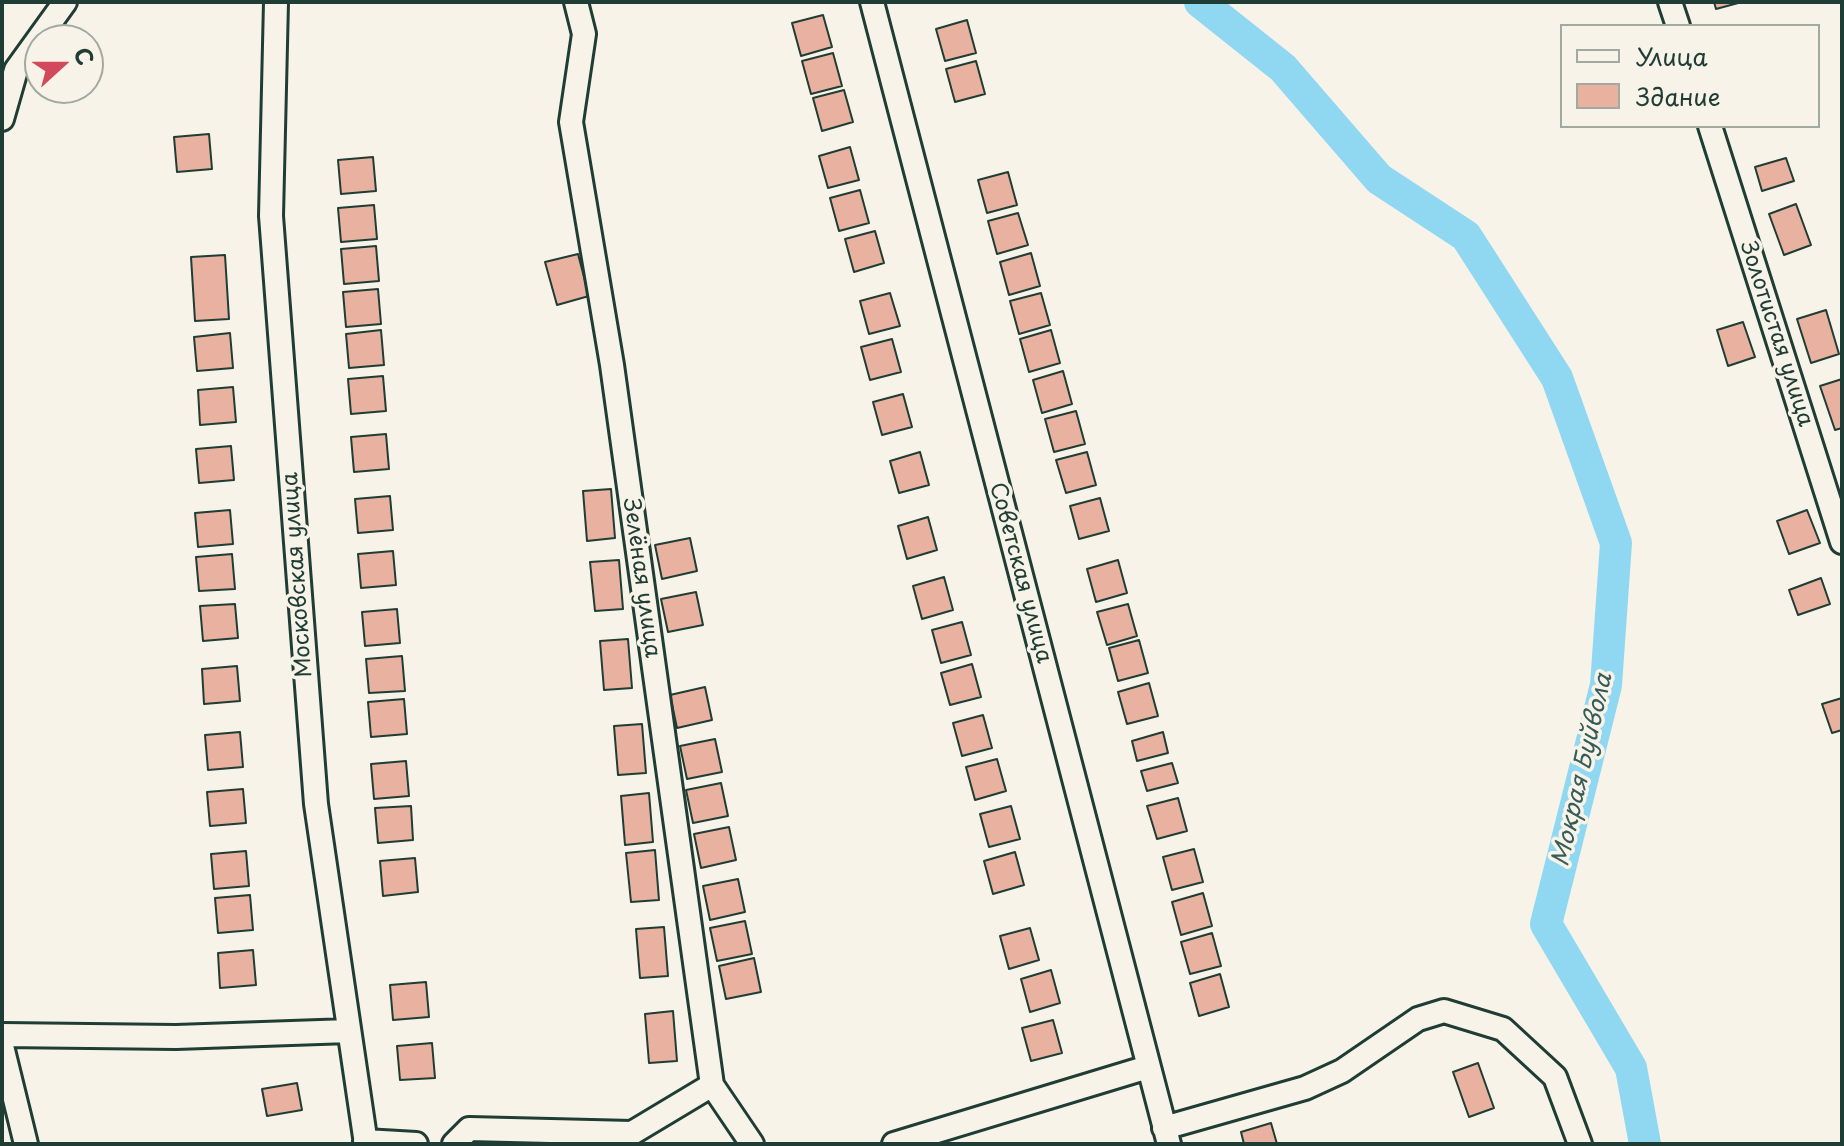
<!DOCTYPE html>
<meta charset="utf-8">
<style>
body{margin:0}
#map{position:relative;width:1844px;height:1146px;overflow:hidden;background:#f7f3e8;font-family:"Playpen Sans",sans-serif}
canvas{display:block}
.frame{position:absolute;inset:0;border:4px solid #1f3d34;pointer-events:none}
.legend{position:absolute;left:1560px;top:24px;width:260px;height:104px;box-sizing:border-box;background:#f7f3e8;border:2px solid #a1aaa0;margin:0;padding:10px 14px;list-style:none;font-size:24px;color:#1f3d34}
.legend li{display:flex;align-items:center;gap:16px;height:40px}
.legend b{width:40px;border:2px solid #a1aaa0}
.north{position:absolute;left:24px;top:24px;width:80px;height:80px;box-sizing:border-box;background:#f7f3e8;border:2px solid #a1aaa0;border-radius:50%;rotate:69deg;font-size:22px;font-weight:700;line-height:32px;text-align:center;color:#1f3d34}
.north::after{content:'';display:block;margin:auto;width:28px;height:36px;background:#d1495b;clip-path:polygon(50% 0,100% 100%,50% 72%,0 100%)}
</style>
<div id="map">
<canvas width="1844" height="1146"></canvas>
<div class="frame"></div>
<ul class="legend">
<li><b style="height:10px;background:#f7f3e8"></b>Улица</li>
<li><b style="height:22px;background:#e9b19f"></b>Здание</li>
</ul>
<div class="north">С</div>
</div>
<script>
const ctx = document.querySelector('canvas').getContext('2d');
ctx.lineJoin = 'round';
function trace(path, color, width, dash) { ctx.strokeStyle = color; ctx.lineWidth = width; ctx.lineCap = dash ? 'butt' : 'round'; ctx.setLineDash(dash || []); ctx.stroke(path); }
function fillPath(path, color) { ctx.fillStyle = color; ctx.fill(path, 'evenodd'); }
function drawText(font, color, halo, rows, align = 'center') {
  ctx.font = font + ' "Playpen Sans",sans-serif'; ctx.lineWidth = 7; ctx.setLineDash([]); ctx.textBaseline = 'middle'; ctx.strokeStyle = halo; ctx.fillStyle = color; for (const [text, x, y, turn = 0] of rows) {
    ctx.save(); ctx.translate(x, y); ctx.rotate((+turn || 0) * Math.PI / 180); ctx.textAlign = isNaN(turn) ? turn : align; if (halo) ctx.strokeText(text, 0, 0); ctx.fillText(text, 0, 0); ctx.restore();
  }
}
const river = new Path2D(`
 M 1200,2 L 1283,68 L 1379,179 L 1466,236 L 1557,378 L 1616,543 L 1606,685 L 1546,924 L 1631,1068 L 1645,1144`);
const building = new Path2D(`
 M 1714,2 L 1742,2 L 1716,9 Z
 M 823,15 L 832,47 L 801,56 L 792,23 Z
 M 967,20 L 976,53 L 945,61 L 936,29 Z
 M 833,53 L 842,86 L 811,94 L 802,61 Z
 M 976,61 L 985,94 L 955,102 L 946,69 Z
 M 844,90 L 853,122 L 822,131 L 813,98 Z
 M 209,134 L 212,169 L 177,172 L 174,137 Z
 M 850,147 L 859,180 L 828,188 L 819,156 Z
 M 373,157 L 376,191 L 341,194 L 338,160 Z
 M 1786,158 L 1794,181 L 1762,191 L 1755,167 Z
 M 1008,172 L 1017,205 L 987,213 L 978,180 Z
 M 860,190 L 869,223 L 839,231 L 830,198 Z
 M 1796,204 L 1811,245 L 1784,255 L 1769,214 Z
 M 374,205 L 377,239 L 341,242 L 338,208 Z
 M 1018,213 L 1028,245 L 997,254 L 988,221 Z
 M 875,231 L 884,263 L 854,272 L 845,239 Z
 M 376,246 L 379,281 L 344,284 L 341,249 Z
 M 1031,253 L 1040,286 L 1009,295 L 1000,262 Z
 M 578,254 L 589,296 L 557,305 L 545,262 Z
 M 225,255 L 229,319 L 195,321 L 191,257 Z
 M 378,289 L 381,324 L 346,327 L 343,292 Z
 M 890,293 L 900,326 L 869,334 L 860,301 Z
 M 1041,293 L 1050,325 L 1019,334 L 1010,301 Z
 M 1826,310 L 1839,354 L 1811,363 L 1797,319 Z
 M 1743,322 L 1755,357 L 1728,366 L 1717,330 Z
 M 381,330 L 384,365 L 349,368 L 346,334 Z
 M 1051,330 L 1060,363 L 1029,372 L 1020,339 Z
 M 230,333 L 233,368 L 197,371 L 194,337 Z
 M 892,339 L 901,372 L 870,380 L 861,347 Z
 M 1063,371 L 1072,404 L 1042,413 L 1033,380 Z
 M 383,376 L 386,411 L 351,414 L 348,379 Z
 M 1842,379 L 1842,428 L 1835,430 L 1820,386 Z
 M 233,387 L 236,422 L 200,425 L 198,390 Z
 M 903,394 L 912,427 L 882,435 L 873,402 Z
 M 1076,411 L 1085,444 L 1054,452 L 1045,419 Z
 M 386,434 L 389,469 L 354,472 L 351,437 Z
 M 231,446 L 234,480 L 199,483 L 196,449 Z
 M 920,452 L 929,485 L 899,493 L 890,461 Z
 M 1087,452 L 1096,485 L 1066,493 L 1056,460 Z
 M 611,489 L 615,538 L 587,541 L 583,491 Z
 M 390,496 L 393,530 L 358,533 L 355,499 Z
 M 1100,498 L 1109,531 L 1079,539 L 1070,506 Z
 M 230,510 L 233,544 L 198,547 L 195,513 Z
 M 1807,510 L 1820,543 L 1789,554 L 1777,521 Z
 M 928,517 L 937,550 L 907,559 L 898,526 Z
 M 690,538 L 697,571 L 662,579 L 655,545 Z
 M 393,551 L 396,585 L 361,588 L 358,554 Z
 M 232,554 L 235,589 L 199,591 L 196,557 Z
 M 619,560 L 623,609 L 595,611 L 590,562 Z
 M 1118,560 L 1127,593 L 1096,602 L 1087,569 Z
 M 944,577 L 953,610 L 922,619 L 913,586 Z
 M 1821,578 L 1830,604 L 1798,615 L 1789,590 Z
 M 696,592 L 703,625 L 668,632 L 661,599 Z
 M 235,604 L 238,638 L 203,641 L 200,606 Z
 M 1128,604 L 1137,636 L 1107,645 L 1097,612 Z
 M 397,609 L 400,643 L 365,646 L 362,612 Z
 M 962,622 L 971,655 L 941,663 L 932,630 Z
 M 628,639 L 632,688 L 604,690 L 600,641 Z
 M 1139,640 L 1148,673 L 1118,681 L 1109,648 Z
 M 402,656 L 405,691 L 369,693 L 366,659 Z
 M 972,664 L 981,697 L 950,705 L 941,673 Z
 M 237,666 L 240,701 L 204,704 L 202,669 Z
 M 1149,683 L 1158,716 L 1127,724 L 1118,692 Z
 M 705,687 L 712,720 L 677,728 L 670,695 Z
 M 1842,698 L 1842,730 L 1832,733 L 1822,704 Z
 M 404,699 L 407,734 L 371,737 L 368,702 Z
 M 983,715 L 992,748 L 962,756 L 953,723 Z
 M 642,724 L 646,773 L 618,775 L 614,726 Z
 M 240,732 L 243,767 L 208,770 L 205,735 Z
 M 1163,732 L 1168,753 L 1137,761 L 1132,741 Z
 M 715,739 L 722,772 L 687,779 L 680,746 Z
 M 997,759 L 1006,791 L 975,800 L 966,767 Z
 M 406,761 L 409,796 L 374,799 L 371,764 Z
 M 1172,763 L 1178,783 L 1147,791 L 1141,771 Z
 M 721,783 L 728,816 L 693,823 L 686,790 Z
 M 243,789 L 246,823 L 210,826 L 207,792 Z
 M 649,793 L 653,842 L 625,845 L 621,796 Z
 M 1178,798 L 1187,831 L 1157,839 L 1147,806 Z
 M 411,806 L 413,840 L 378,843 L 375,808 Z
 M 1011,806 L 1020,839 L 989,847 L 980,814 Z
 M 729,827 L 736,860 L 701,868 L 694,834 Z
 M 1194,849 L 1203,882 L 1172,890 L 1163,857 Z
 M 655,850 L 659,900 L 631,902 L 626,853 Z
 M 246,851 L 249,886 L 214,889 L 211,854 Z
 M 1015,852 L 1024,885 L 993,894 L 984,861 Z
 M 415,858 L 418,892 L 383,896 L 380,861 Z
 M 738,879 L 745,912 L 710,920 L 703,886 Z
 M 1203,893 L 1212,926 L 1181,935 L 1172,902 Z
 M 250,895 L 253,930 L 218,933 L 215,898 Z
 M 745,921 L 752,954 L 717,961 L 710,928 Z
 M 664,927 L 668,976 L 640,978 L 636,929 Z
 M 1030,928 L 1039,960 L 1009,969 L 1000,936 Z
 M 1212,933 L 1221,966 L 1190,974 L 1181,942 Z
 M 253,950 L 256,985 L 220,988 L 218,953 Z
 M 754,958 L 761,992 L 726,999 L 719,966 Z
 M 1051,970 L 1060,1003 L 1030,1012 L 1021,979 Z
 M 1220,974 L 1229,1007 L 1199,1016 L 1190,983 Z
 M 426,982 L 429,1017 L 393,1020 L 390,985 Z
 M 673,1011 L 677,1061 L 649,1063 L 645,1014 Z
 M 1053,1020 L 1062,1053 L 1031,1061 L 1022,1028 Z
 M 432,1043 L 435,1078 L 400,1080 L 397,1046 Z
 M 1478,1063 L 1494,1108 L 1469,1117 L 1453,1072 Z
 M 297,1083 L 302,1110 L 267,1116 L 262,1089 Z
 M 1271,1123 L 1277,1144 L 1244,1144 L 1241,1132 Z`);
const minor = new Path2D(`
 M 276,2 L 271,216 L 316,804 L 366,1144
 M 576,2 L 584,34 L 571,122 L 612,365 L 712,1085 L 752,1144
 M 872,2 L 1169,1144
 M 1670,2 L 1678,26
 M 2,119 L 16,70 L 65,2
 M 1710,126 L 1842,542
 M 2,1035 L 176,1037 L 349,1031
 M 2,1046 L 26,1144
 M 1164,1128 L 1305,1088 L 1342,1071 L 1418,1019 L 1444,1011 L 1503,1029 L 1555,1077 L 1580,1144
 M 365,1141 L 416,1144
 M 454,1144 L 469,1129 L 632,1133 L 712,1085
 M 894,1144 L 1148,1067`);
const streetNames = [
 ["Золотистая улица",1776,334,72],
 ["Советская улица",1020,573,75],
 ["Московская улица",298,575,-94],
 ["Зелёная улица",641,578,82]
];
const waterNames = [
 ["Мокрая Буйвола",1583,770,-77]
];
trace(river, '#90d8f2', 32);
fillPath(building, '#e9b19f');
trace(building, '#1f3d34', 2);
trace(minor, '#1f3d34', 28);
trace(minor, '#f7f3e8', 22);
drawText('22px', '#1f3d34', '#f7f3e8', streetNames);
drawText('italic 24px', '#365c5a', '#f7f3e8', waterNames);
</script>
